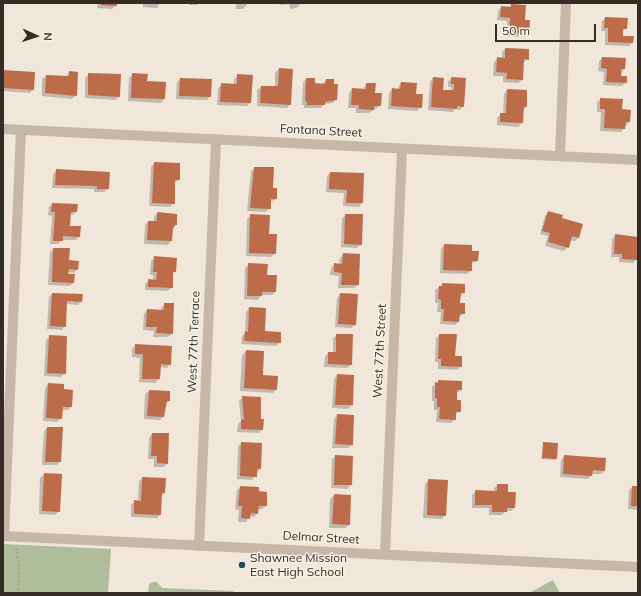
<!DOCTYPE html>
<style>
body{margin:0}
#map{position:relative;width:641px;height:596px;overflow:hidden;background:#f0e7da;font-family:Mulish,sans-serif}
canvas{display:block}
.frame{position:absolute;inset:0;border:4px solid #342c27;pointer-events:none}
.north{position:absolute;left:16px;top:16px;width:40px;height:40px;-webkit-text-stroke:3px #f8f1e6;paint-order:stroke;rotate:93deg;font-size:11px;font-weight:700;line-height:16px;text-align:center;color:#342c27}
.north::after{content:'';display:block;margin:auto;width:14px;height:18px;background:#342c27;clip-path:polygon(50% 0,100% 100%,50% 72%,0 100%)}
.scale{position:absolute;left:495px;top:24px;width:101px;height:18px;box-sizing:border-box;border:2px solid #342c27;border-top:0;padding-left:5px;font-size:12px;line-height:14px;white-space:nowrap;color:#342c27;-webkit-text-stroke:3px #f8f1e6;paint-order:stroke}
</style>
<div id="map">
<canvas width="641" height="596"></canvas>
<div class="frame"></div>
<div class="north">N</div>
<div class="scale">50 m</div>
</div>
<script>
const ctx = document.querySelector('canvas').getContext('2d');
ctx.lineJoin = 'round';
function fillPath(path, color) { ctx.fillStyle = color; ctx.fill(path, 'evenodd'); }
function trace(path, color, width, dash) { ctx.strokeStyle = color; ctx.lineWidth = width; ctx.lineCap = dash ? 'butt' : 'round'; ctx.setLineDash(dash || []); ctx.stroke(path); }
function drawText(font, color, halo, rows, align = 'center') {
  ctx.font = font + ' Mulish,sans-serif'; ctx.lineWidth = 3; ctx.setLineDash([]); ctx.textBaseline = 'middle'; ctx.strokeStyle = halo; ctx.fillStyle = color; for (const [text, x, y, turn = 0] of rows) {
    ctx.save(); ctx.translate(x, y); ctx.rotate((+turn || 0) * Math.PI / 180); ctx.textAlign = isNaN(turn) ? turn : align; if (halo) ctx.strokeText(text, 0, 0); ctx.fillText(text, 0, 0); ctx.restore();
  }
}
const green = new Path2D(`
 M 3,544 L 111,549 L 108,593 L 3,593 Z
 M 553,580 L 560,593 L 529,593 Z
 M 153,582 L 157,582 L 162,588 L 233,591 L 234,593 L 148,593 L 149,584 Z`);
const shadow = new Path2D(`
 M 98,3 L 116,3 L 116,5 L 112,9 L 97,8 Z
 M 143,3 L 160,3 L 157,8 L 143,7 Z
 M 189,3 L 200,3 L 197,5 L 189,5 Z
 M 236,3 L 247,3 L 247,5 L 243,9 L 236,9 Z
 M 279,3 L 300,3 L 300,5 L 296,8 L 290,9 L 289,4 L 280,5 Z
 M 511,5 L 524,21 L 528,33 L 525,37 L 506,36 L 507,21 L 497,20 L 498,11 L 502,7 L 509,8 Z
 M 605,18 L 626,28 L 622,32 L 622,37 L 632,43 L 629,46 L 605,45 L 605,31 L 601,31 L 602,21 Z
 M 506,49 L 528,59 L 523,63 L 522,80 L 518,83 L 503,82 L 503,76 L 493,76 L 494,62 L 497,59 L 502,59 L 502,52 Z
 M 602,58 L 624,69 L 620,77 L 626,82 L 622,86 L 603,85 L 604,72 L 598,71 L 599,61 Z
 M 279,69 L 290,104 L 287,108 L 257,106 L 257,90 L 261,87 L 275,87 L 275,73 Z
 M 3,71 L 33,89 L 30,93 L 3,91 Z
 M 69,72 L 76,95 L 72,99 L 42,96 L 42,79 L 46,76 L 66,77 Z
 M 89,74 L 119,97 L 115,100 L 85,98 L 85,78 Z
 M 133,74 L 146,82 L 165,83 L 164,99 L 161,103 L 128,101 L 129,78 Z
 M 238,75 L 250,103 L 247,106 L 217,105 L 218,88 L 222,84 L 234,85 L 234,79 Z
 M 433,78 L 442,91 L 451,91 L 451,87 L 448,87 L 448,81 L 452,78 L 463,106 L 460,110 L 455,109 L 453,112 L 428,110 L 430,82 Z
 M 180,79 L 210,96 L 207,100 L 176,99 L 177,82 Z
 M 306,79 L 314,84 L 322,84 L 326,80 L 336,99 L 333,103 L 324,104 L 321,108 L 304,108 L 304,105 L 302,105 L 303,82 Z
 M 401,83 L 421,107 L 417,111 L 388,109 L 389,93 L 392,89 L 397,89 Z
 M 366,84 L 380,106 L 369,113 L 356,113 L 356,108 L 348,108 L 349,93 L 352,89 L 363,90 Z
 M 507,90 L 526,106 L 523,110 L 522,123 L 518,127 L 497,125 L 497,117 L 503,114 L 504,94 Z
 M 601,99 L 621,110 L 629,122 L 621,132 L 600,131 L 601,112 L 597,112 L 597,102 Z
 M 154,163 L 179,180 L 174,183 L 174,203 L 170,207 L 149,206 L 151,167 Z
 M 255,168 L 271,189 L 276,199 L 270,202 L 270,208 L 266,212 L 247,211 L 251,171 Z
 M 57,170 L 108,189 L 104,192 L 94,192 L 94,189 L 52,188 L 53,174 Z
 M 330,173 L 362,203 L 359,207 L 343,206 L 344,193 L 326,192 L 327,176 Z
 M 52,204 L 76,212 L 73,215 L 70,215 L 69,226 L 79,237 L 76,240 L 62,240 L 58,244 L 50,244 L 52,216 L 48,215 L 49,207 Z
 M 548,212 L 561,219 L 578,238 L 575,241 L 570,240 L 568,247 L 564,251 L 545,246 L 548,236 L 540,234 L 545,216 Z
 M 158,213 L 176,225 L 172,229 L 171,241 L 168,245 L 144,244 L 145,225 L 148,222 L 154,222 L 154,216 Z
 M 251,215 L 268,235 L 275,253 L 271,257 L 246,256 L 247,219 Z
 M 346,215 L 361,244 L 357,248 L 341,247 L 342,218 Z
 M 615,235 L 638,238 L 638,257 L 633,263 L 619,262 L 619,257 L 611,257 L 612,239 Z
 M 445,245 L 471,252 L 477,261 L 471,264 L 471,271 L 467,274 L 440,273 L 441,248 Z
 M 54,249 L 77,269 L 74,273 L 68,272 L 73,283 L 70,286 L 48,285 L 50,252 Z
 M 343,254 L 358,285 L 354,288 L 338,288 L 339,276 L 330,275 L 331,268 L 334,264 L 339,264 L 340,258 Z
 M 154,258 L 175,272 L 172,274 L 172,287 L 168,291 L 145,290 L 145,284 L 149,280 L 153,280 L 153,275 L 150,275 L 151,261 Z
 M 249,264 L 266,276 L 275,292 L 272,295 L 261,295 L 258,300 L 244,299 L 245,268 Z
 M 443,284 L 464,293 L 460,296 L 459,304 L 464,314 L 459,317 L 458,322 L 455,325 L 440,324 L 441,312 L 437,312 L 438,303 L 435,303 L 435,290 Z
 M 52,294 L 81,301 L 78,305 L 66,304 L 65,326 L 62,330 L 47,329 L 49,297 Z
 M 340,294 L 355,325 L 351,328 L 335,327 L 337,298 Z
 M 165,304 L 172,334 L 168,337 L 153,337 L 154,331 L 143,330 L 144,314 L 147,310 L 161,311 L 161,308 Z
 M 249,308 L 264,332 L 280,342 L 276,346 L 241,344 L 242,336 L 245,333 L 246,312 Z
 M 337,335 L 351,365 L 347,368 L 324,367 L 325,356 L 328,353 L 333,353 L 333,338 Z
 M 440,335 L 461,366 L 457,370 L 438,369 L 438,362 L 435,362 L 436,338 Z
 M 50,336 L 65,373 L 61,377 L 44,376 L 46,340 Z
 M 136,345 L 170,364 L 167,368 L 160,367 L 159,379 L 155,383 L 139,382 L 140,358 L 132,357 L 132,348 Z
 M 246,351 L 263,352 L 262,376 L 276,389 L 273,393 L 240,391 L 242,355 Z
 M 337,375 L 352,405 L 348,409 L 332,408 L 334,379 Z
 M 439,381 L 461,390 L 457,393 L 456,401 L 460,411 L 455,415 L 455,419 L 451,423 L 436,422 L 437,410 L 434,410 L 434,401 L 432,401 L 432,387 Z
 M 48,384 L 71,407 L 68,410 L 61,410 L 61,418 L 57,422 L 43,421 L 45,388 Z
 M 149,391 L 169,392 L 169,401 L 165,404 L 163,417 L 160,420 L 144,419 L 145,394 Z
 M 243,397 L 260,420 L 262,429 L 259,433 L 237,432 L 238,424 L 241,421 L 239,401 Z
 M 337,415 L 352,445 L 348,448 L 332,448 L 334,419 Z
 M 47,428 L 60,462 L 57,465 L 42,465 L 44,431 Z
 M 152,434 L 167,463 L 164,467 L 154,467 L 154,459 L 148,459 L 149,437 Z
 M 242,443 L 260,469 L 252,480 L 237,479 L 238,446 Z
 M 544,443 L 556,459 L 555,460 L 541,459 Z
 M 335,456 L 351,485 L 347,489 L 331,488 L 332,459 Z
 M 564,456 L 604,471 L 601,474 L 592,474 L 588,479 L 560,477 L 561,460 Z
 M 44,474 L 59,511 L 55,515 L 39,514 L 40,478 Z
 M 143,478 L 164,493 L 161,496 L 160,515 L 157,518 L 131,517 L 131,505 L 135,501 L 138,501 L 139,481 Z
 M 429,480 L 445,515 L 442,519 L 423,518 L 425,484 Z
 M 498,485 L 507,492 L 514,508 L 511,511 L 506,511 L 502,515 L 489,515 L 489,508 L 472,508 L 472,495 L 476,491 L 494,492 L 494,488 Z
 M 240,487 L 258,492 L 266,506 L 262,509 L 258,509 L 257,513 L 254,517 L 250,516 L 246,522 L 238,522 L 239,510 L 235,509 L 237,490 Z
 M 632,487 L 638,487 L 638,510 L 628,509 L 629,490 Z
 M 334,495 L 349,525 L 345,528 L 329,528 L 330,499 Z`);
const building = new Path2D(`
 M 101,3 L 117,3 L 117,6 L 101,5 Z
 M 511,4 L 526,5 L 525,20 L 530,20 L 529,34 L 509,33 L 510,18 L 500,17 L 501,6 L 511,7 Z
 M 605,17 L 628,18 L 627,29 L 623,29 L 623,36 L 634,36 L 633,43 L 608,42 L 608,28 L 604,28 Z
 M 505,48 L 529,49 L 529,60 L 524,59 L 523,80 L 506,79 L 507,73 L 496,72 L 497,57 L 505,58 Z
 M 602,57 L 626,58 L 625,69 L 621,69 L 621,76 L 627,76 L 627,83 L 606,82 L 607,69 L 601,68 Z
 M 279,68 L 293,69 L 291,105 L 260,103 L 261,86 L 278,86 Z
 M 3,70 L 35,72 L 34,90 L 3,88 Z
 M 69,71 L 78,72 L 77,96 L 45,93 L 46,75 L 69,76 Z
 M 88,73 L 121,74 L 120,97 L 88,95 Z
 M 132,73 L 148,74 L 147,81 L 166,82 L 165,99 L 131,98 Z
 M 237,74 L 253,75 L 251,103 L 220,102 L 221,83 L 237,84 Z
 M 433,77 L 444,78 L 443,90 L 454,90 L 454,84 L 451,84 L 451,77 L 466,78 L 464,107 L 457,106 L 457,109 L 431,107 Z
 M 180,78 L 212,79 L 211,97 L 179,96 Z
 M 306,78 L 315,78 L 315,83 L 325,84 L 326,79 L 334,79 L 334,84 L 338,84 L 337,100 L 325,102 L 325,105 L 307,105 L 307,102 L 305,101 Z
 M 401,82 L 417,83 L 416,94 L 423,94 L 422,108 L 391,106 L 392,88 L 400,89 Z
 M 366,83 L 376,83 L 375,93 L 382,93 L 381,106 L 374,106 L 374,110 L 359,109 L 359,105 L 351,105 L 352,88 L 366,89 Z
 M 507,89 L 527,90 L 527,107 L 524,107 L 523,123 L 500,122 L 500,113 L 506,113 Z
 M 600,98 L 623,99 L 622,109 L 631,110 L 630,122 L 626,122 L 625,129 L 604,128 L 605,109 L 600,109 Z
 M 154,162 L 180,163 L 180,180 L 175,180 L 175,204 L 152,203 Z
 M 254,167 L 274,167 L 273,188 L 277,188 L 277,199 L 271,199 L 271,209 L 250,208 Z
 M 56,169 L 110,172 L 109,189 L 97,189 L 97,186 L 55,185 Z
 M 330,172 L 364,173 L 363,203 L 346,203 L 347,190 L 329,189 Z
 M 52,203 L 78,204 L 77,212 L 71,212 L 70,226 L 81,226 L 80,237 L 63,236 L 63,241 L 53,241 L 55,212 L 51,212 Z
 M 548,211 L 563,215 L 562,218 L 583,224 L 579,238 L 572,236 L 569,248 L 548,242 L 550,233 L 542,231 Z
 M 157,212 L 177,214 L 177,225 L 175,225 L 173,229 L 172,241 L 147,240 L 148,221 L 157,221 Z
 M 250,214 L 270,215 L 269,234 L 277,234 L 276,254 L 249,253 Z
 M 345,214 L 363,214 L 362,245 L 344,244 Z
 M 615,234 L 638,237 L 637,260 L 622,259 L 622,254 L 614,254 Z
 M 444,244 L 472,245 L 472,251 L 479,251 L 478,261 L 472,261 L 472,271 L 443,270 Z
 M 53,248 L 70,248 L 69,260 L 79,261 L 78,270 L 69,269 L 68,274 L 75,274 L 74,283 L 52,282 Z
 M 343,253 L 360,254 L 359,285 L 341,285 L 342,273 L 334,272 L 334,263 L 342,264 Z
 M 154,256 L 177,258 L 176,272 L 173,272 L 173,288 L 148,287 L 148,279 L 156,280 L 157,272 L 153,272 Z
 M 248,263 L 268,264 L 267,275 L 277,275 L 276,292 L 262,292 L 262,296 L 247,296 Z
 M 442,283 L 465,284 L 465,293 L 461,293 L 460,303 L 465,303 L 465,314 L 460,314 L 459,322 L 443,321 L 444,309 L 441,309 L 441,300 L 438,299 L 439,286 L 442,286 Z
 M 52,293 L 83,294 L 82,302 L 67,301 L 66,327 L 50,326 Z
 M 340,293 L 358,294 L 356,325 L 338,324 Z
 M 164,303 L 174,303 L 173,334 L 156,333 L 157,327 L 146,327 L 147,309 L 164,310 Z
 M 249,307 L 266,308 L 265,331 L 281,332 L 281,343 L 244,341 L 245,331 L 248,332 Z
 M 336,334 L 353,334 L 352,365 L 328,364 L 328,352 L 336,352 Z
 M 439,334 L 457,334 L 455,356 L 462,356 L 462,367 L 441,366 L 441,359 L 438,359 Z
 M 49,335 L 67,336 L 66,374 L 47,373 Z
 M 135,344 L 172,346 L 171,365 L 161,364 L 160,379 L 142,379 L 143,354 L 135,354 Z
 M 246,350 L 264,351 L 263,375 L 278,376 L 277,390 L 244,388 Z
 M 337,374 L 354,375 L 353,405 L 335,405 Z
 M 438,380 L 462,381 L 462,390 L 457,390 L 457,400 L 461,400 L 461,412 L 456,412 L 456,420 L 439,419 L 440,407 L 437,407 L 437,398 L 435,398 L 435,382 L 438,383 Z
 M 48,383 L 64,384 L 64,389 L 73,390 L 72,407 L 63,407 L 62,419 L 46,418 Z
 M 149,390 L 170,391 L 170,401 L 167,401 L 164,417 L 147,416 Z
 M 242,396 L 261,397 L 261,419 L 264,419 L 263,430 L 241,429 L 241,419 L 244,420 Z
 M 337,414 L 354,415 L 353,445 L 335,444 Z
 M 47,427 L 63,427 L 61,462 L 45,462 Z
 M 152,433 L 169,433 L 168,464 L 157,463 L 157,456 L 151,456 Z
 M 241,442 L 262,443 L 261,469 L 257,469 L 257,477 L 240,476 Z
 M 543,442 L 558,443 L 557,459 L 542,458 Z
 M 335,455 L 353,456 L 352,485 L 334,485 Z
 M 564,455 L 606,458 L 605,471 L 593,470 L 592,476 L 563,474 Z
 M 44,473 L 62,474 L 60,512 L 42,511 Z
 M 142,477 L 166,478 L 165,493 L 162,493 L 161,515 L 134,514 L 134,500 L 141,501 Z
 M 428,479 L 448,480 L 446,516 L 427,515 Z
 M 497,484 L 508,484 L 508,492 L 516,492 L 515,508 L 507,508 L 507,512 L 492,512 L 492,505 L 475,505 L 475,490 L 497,491 Z
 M 240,486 L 259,487 L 259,491 L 267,492 L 267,506 L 259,506 L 258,514 L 251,513 L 250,519 L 241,518 L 242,506 L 238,506 Z
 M 632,486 L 638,486 L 638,506 L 631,506 Z
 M 334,494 L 351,495 L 350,525 L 332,524 Z`);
const path = new Path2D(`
 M 16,548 L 19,564 L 18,593`);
const minor = new Path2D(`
 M 3,129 L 638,160
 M 560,155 L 566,3
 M 3,536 L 638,567
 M 4,536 L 21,130
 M 199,546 L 216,140
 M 385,554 L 402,149`);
const markers = [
 [242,565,4,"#204c52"]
];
const streetNames = [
 ["Fontana Street",321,131,3],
 ["West 77th Terrace",194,342,-88],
 ["West 77th Street",380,351,-87],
 ["Delmar Street",321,538,3]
];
const poiNames = [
 ["Shawnee Mission",250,558],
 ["East High School",250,572]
];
fillPath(green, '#b0bd9b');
fillPath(shadow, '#0003');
fillPath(building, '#bd6c4a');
trace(path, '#b2a192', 2.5, [2, 2]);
trace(minor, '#c7b7a7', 10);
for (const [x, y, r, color] of markers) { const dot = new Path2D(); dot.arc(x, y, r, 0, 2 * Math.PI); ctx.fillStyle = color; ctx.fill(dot); trace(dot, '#f8f1e6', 1.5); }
drawText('12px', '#342c27', '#f8f1e6', streetNames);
drawText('12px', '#342c27', '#f8f1e6', poiNames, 'left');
</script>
